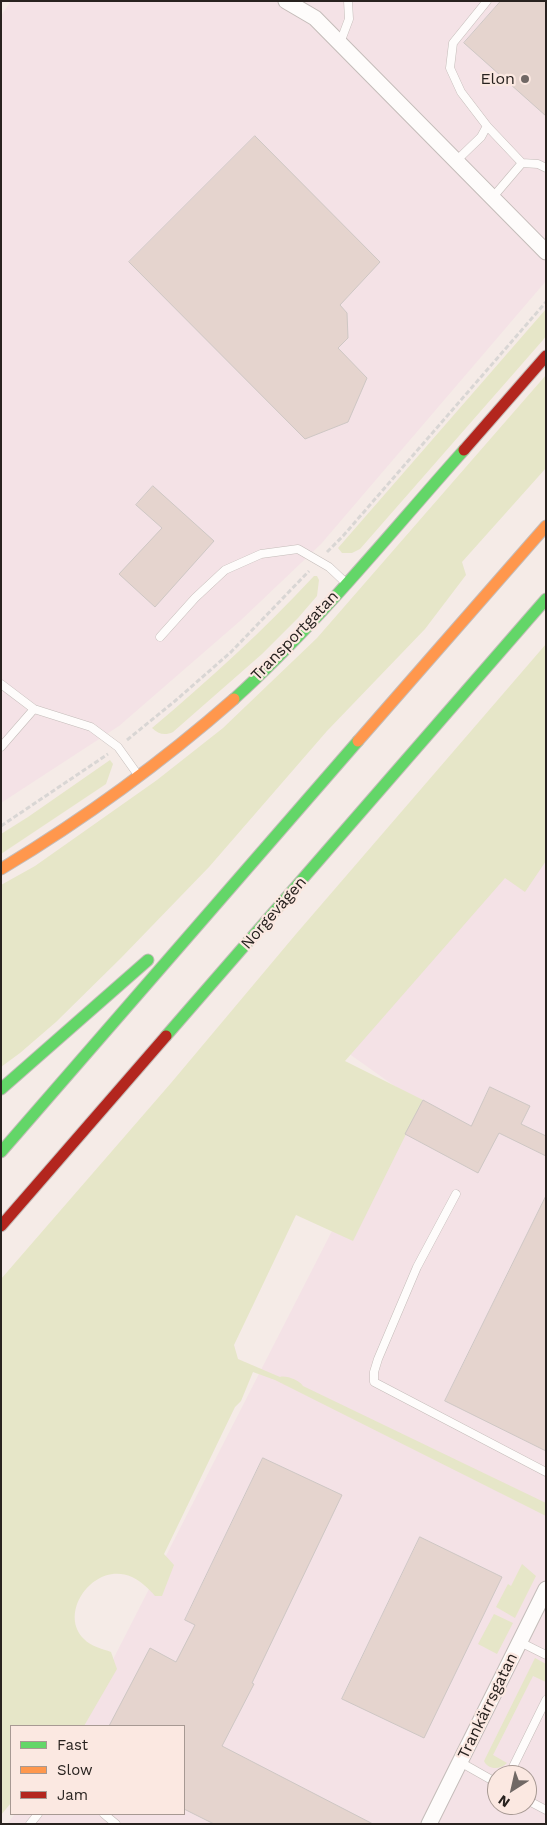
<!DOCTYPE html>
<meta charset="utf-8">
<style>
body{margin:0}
#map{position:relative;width:547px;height:1825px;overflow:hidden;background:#f5ebe7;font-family:"Work Sans",sans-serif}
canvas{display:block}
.frame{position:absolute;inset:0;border:2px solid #28221f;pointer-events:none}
.legend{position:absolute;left:10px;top:1725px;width:175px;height:90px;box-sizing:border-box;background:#fbe8e1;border:1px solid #a79993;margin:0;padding:6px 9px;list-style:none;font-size:15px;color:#28221f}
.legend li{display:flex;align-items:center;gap:10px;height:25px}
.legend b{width:25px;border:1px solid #a79993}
.north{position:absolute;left:487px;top:1765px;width:50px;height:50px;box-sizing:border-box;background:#fbe8e1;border:1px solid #a79993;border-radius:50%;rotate:215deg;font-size:14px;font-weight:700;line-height:20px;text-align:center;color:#28221f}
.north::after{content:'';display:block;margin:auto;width:18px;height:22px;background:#706865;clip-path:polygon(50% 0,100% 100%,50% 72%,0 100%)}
</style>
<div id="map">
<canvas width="547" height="1825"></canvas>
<div class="frame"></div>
<ul class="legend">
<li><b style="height:6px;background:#63d668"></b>Fast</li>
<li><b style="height:6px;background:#ff974d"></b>Slow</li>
<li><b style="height:6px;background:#b3261e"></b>Jam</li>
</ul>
<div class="north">N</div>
</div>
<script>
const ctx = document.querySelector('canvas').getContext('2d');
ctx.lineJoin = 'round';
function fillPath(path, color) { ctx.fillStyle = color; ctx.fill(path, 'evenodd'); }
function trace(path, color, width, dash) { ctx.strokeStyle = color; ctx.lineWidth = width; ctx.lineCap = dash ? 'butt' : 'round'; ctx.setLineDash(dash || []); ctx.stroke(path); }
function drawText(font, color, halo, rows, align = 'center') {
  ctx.font = font + ' "Work Sans",sans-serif'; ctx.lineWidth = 4.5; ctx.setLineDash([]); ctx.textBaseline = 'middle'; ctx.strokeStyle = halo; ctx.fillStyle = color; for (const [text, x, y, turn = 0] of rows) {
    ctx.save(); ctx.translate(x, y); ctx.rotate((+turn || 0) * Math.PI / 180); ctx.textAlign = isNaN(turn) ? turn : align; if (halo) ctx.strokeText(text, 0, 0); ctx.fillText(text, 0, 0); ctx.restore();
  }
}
const industrial = new Path2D(`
 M 11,1 L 546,1 L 546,281 L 321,544 L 240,621 L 119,726 L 1,803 L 1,16 Z
 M 546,828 L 546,1824 L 7,1824 L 15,1814 L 184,1814 L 184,1726 L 79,1726 L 403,1092 L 348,1053 ZM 497,1775 L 527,1775 L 527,1805 L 497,1805 Z`);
const green = new Path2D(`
 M 546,309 L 546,336 L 543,340 L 360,549 L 352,553 L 342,553 L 338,548 Z
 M 546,375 L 546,468 L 462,562 L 466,575 L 425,629 L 327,731 L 209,867 L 121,958 L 56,1022 L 20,1053 L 1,1067 L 1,885 L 35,866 L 157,780 L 223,728 L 317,638 Z
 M 314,576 L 317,576 L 319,580 L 317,596 L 298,618 L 262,654 L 173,732 C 165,736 158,734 152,728 C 209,680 264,630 314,576 Z
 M 546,644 L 546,861 L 525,892 L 505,878 L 345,1061 L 423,1100 L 353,1241 L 296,1215 L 234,1345 L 238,1359 L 280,1377 C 286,1375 299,1380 303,1386 L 546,1503 L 546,1516 L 275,1380 L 253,1372 L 241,1401 L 235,1407 L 164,1554 L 174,1565 L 162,1596 L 155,1596 C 149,1589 141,1581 132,1577 C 95,1560 57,1612 84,1639 C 90,1646 103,1649 111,1652 L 117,1669 L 84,1726 L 11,1726 L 11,1803 L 1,1815 L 1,1279 L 171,1083 L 296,934 Z
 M 110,760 L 113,764 L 106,784 L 1,854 L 1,834 L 28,817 Z
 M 522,1564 L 536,1576 L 515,1618 L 496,1607 L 508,1584 L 511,1586 Z
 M 494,1614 L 513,1623 L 497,1654 L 478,1644 Z
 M 535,1658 L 546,1664 L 546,1682 L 533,1676 L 493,1755 L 507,1763 C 500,1770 488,1770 484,1761 Z`);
const building = new Path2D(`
 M 501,1 L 546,1 L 546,116 L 464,43 Z
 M 255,136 L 380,262 L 340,305 L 347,313 L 348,338 L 338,348 L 367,378 L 348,422 L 305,439 L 129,262 Z
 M 153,486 L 214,541 L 155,607 L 119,574 L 162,528 L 136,505 Z
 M 490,1087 L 530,1106 L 521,1124 L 546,1136 L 546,1156 L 499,1133 L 478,1173 L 405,1134 L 423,1100 L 471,1126 Z
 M 546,1196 L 546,1451 L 445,1401 Z
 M 263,1458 L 342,1495 L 252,1683 L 254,1684 L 222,1746 L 373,1824 L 214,1824 L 184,1809 L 184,1726 L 109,1726 L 150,1648 L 176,1662 L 195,1625 L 185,1620 Z
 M 420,1537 L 502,1577 L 424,1738 L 342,1699 Z`);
const path = new Path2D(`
 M 327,552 L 343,536 L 546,302
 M 127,740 L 175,701 L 231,652 L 309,571
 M 1,826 L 108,754`);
const lane = new Path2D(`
 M 340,43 L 349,19 L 348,1
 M 487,126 L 522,163
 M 456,161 L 481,137 L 487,126 L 461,92 L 450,68 L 453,43 L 487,1
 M 493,197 L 522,163 L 538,164 L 546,168
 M 160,637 L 195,598 L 225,570 L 261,554 L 298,549 L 329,567 L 345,582
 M 1,684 L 34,709
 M 1,747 L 34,709 L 91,727 L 118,747 L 138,775
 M 456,1194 L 417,1267 L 378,1359 L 374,1372 L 374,1382 L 546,1472
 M 520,1642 L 546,1655
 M 460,1762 L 497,1783
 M 509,1775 L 546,1700
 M 527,1800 L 546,1810
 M 104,1814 L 116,1824
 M 30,1824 L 38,1814`);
const street = new Path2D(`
 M 286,1 L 315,18 L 546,252
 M 429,1824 L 546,1589`);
const fast = new Path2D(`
 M 234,699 C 318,623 389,534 464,450
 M 166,1036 L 546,599
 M 1,1089 L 148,960
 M 1,1152 L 358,741`);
const slow = new Path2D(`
 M 358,741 L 546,526
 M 1,869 C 84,819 161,763 234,699`);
const jam = new Path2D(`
 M 464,450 L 546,356
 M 1,1226 L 166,1036`);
const markers = [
 [525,79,5,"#706865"]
];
const poiNames = [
 ["Elon",515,79]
];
const streetNames = [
 ["Transportgatan",295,636,-46],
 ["Norgevägen",274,913,-49],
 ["Trankärrsgatan",488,1706,-64]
];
fillPath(industrial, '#f4e2e6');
fillPath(green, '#e6e6c8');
fillPath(building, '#e5d4ce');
trace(building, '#cec7c4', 1);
trace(lane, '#c4bcb9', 9);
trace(street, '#c4bcb9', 17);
trace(fast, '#c4bcb9', 13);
trace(slow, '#c4bcb9', 13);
trace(jam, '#c4bcb9', 13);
trace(path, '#d9d6d4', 3, [5, 2.5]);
trace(lane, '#fefcfb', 8);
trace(street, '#fefcfb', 15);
trace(fast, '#63d668', 11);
trace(slow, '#ff974d', 11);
trace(jam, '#b3261e', 11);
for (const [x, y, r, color] of markers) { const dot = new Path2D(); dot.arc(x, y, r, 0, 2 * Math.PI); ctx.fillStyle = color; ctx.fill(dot); trace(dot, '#fbe8e1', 2); }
drawText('16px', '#28221f', '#fbe8e1', poiNames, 'right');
drawText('16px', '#28221f', '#fbe8e1', streetNames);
</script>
